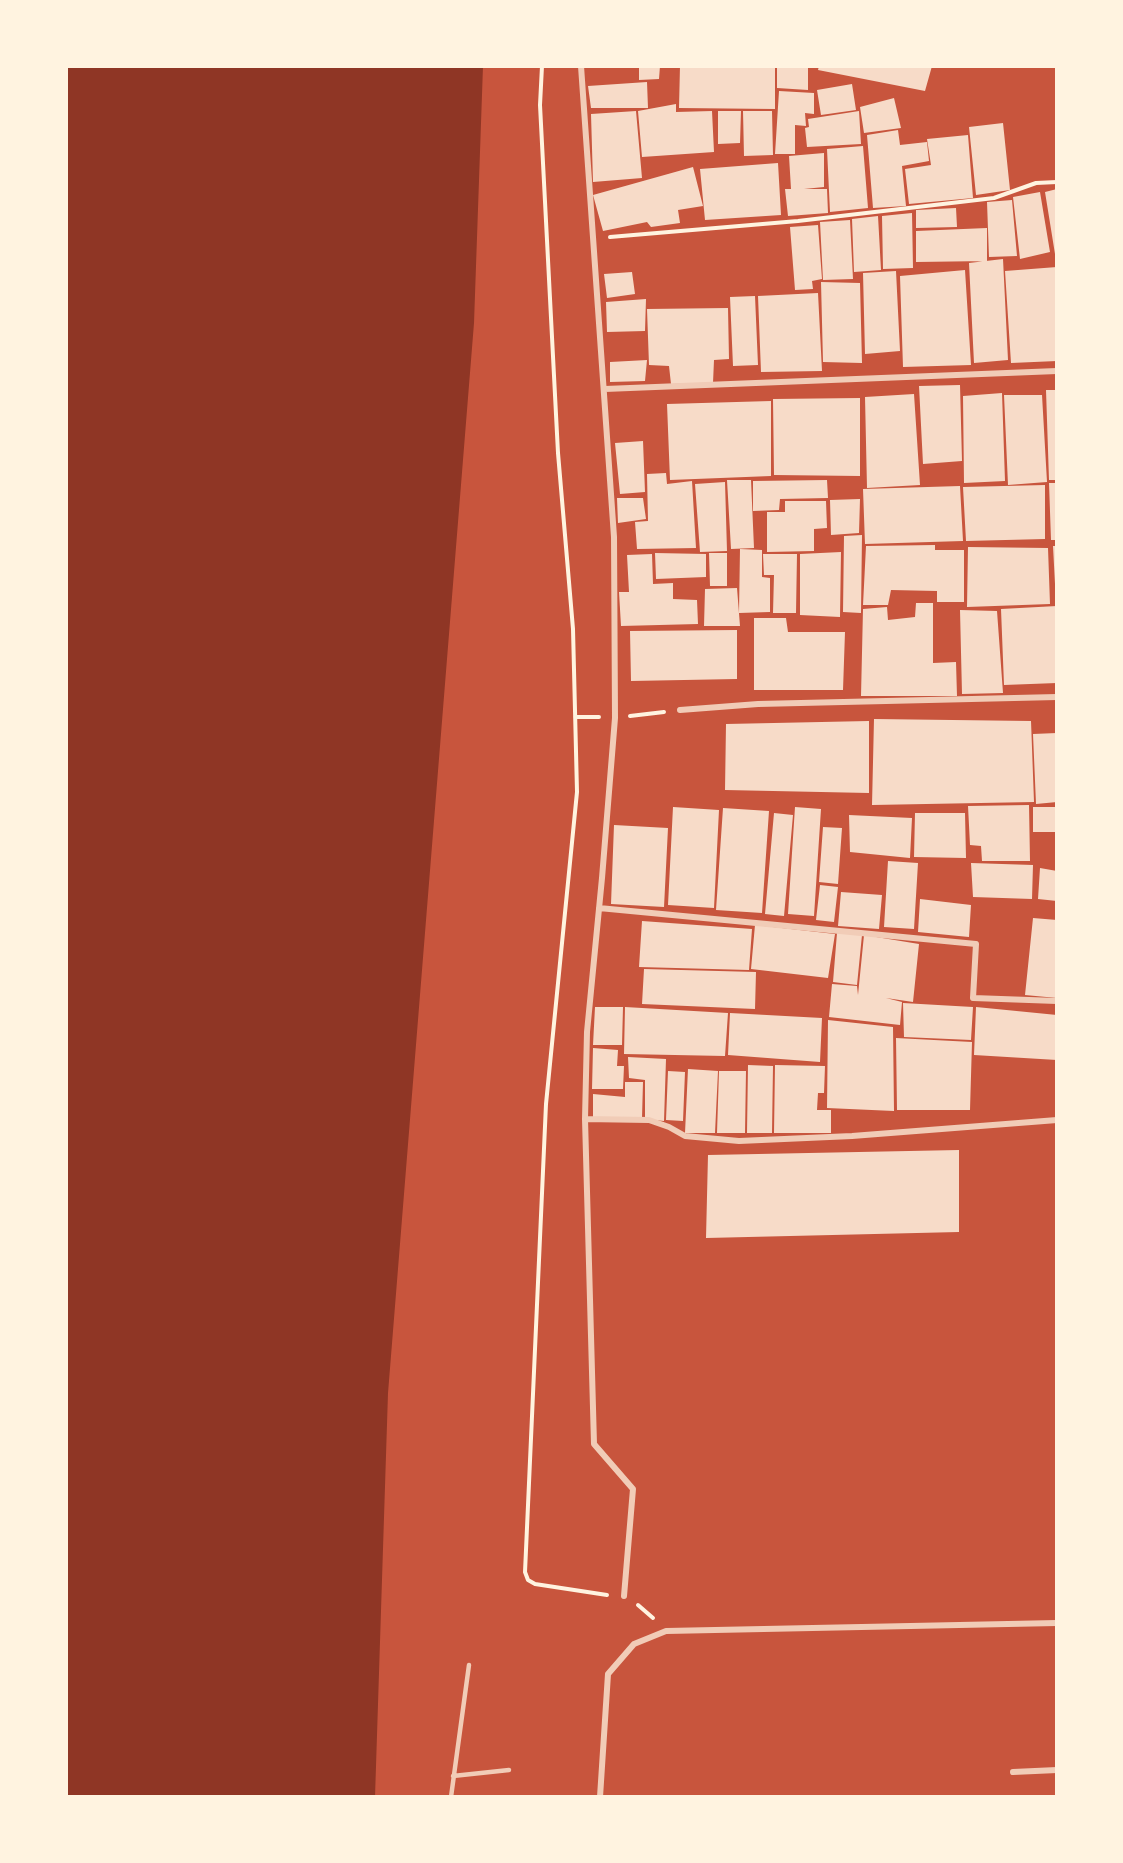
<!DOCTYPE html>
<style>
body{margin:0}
#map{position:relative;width:1123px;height:1863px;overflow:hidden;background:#c8553d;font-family:"PT Sans",sans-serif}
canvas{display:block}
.frame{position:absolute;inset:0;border:68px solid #fff3e0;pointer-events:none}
</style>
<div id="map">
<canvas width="1123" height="1863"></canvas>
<div class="frame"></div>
</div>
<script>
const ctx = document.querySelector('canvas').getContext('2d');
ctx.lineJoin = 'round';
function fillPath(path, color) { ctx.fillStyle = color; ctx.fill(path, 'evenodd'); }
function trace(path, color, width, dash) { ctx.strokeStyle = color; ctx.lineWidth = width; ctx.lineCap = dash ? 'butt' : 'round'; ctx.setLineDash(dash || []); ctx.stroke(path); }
const water = new Path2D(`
 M 66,66 L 483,66 L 474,323 L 388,1393 L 375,1797 L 66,1797 Z`);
const building = new Path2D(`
 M 639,66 L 660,66 L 659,79 L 639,80 Z
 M 680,66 L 775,66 L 775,109 L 679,108 Z
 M 777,66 L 808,66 L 808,90 L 777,88 Z
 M 819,66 L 932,66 L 925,91 L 818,70 Z
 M 1055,66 L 1057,66 L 1057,97 L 1055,97 Z
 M 647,82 L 648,108 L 591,108 L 588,86 Z
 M 852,84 L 856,110 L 821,115 L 817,90 Z
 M 779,91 L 814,93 L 814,114 L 805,113 L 806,126 L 795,125 L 795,154 L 775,154 Z
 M 894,98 L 901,128 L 864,133 L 860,107 Z
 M 676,104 L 676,112 L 712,111 L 714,152 L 642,157 L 638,111 Z
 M 636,111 L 642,178 L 593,182 L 591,114 Z
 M 718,111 L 741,111 L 740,143 L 718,144 Z
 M 743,111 L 772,111 L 773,155 L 744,156 Z
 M 859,111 L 861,144 L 807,147 L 805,128 L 809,127 L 808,119 Z
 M 1003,123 L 1010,190 L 976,195 L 969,127 Z
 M 898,130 L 900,145 L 927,142 L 929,161 L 902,166 L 906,206 L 873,208 L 867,135 Z
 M 968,135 L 973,198 L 909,204 L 905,169 L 931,165 L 927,139 Z
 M 863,146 L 868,208 L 830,212 L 827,149 Z
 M 824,153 L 824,187 L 804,189 L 827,189 L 828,213 L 788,216 L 785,189 L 791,189 L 789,156 Z
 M 778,163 L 781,215 L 705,220 L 700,169 Z
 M 693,167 L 703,206 L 678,210 L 680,223 L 651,227 L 647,222 L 603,231 L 593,195 Z
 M 1057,189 L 1057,254 L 1055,254 L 1045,192 Z
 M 1040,192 L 1050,252 L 1020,259 L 1013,197 Z
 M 1012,200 L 1017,256 L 989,257 L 987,202 Z
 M 956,208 L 957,227 L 916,228 L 916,210 Z
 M 912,213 L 913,268 L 883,269 L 882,216 Z
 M 878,216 L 881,270 L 854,272 L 852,219 Z
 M 850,220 L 853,279 L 823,280 L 820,222 Z
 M 818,225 L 822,279 L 812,281 L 813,289 L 795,290 L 790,227 Z
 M 987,228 L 987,261 L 916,262 L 916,231 Z
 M 1003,259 L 1008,360 L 974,363 L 969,263 Z
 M 1057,267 L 1057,361 L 1011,363 L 1005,271 Z
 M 965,270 L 971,365 L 903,367 L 900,276 Z
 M 896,271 L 900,351 L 865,354 L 863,273 Z
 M 632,272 L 635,294 L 607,298 L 604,274 Z
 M 821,282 L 860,283 L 862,363 L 823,362 Z
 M 818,293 L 822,371 L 761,372 L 758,296 Z
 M 755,296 L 758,365 L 733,366 L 730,297 Z
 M 646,299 L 645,331 L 607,332 L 606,302 Z
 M 728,308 L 729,359 L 714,360 L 713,383 L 671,384 L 669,366 L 649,365 L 647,309 Z
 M 647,360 L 645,381 L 610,382 L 610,362 Z
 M 960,385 L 962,461 L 923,464 L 919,386 Z
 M 1046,390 L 1057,390 L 1057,480 L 1049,480 Z
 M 1002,393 L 1005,481 L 964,483 L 963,396 Z
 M 914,394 L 920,485 L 867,488 L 865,397 Z
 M 1004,395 L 1042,395 L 1047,482 L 1008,485 Z
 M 860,398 L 860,476 L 774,475 L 773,399 Z
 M 771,401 L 771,476 L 670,480 L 667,404 Z
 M 643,441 L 645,492 L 620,494 L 615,443 Z
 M 666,473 L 667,484 L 692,481 L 696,548 L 637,549 L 635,522 L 648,521 L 647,474 Z
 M 727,480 L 751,480 L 754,548 L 731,549 Z
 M 827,480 L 828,498 L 780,499 L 779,510 L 753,511 L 753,481 Z
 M 725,482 L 727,551 L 700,552 L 695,484 Z
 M 1049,483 L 1057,483 L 1057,540 L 1051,540 Z
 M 1045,485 L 1045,539 L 966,541 L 963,487 Z
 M 960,486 L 963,541 L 865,544 L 863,489 Z
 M 617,498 L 643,498 L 646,519 L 618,523 Z
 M 860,499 L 859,533 L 831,535 L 830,500 Z
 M 785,501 L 826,501 L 827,528 L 814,529 L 814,551 L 767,552 L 767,512 L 785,512 Z
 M 862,535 L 861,613 L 843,612 L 844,536 Z
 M 935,545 L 935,550 L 964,550 L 964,602 L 937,602 L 937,591 L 891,590 L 888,605 L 863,605 L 866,546 Z
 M 1053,546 L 1057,546 L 1057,584 L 1055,584 Z
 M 968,547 L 1048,548 L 1050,604 L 967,607 Z
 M 740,549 L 762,550 L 762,577 L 770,578 L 770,612 L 739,613 Z
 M 841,552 L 840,617 L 800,615 L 800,554 Z
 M 655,553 L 706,554 L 706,577 L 656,579 Z
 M 709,553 L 727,553 L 727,586 L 710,586 Z
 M 652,554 L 653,584 L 673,583 L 673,599 L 697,600 L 698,624 L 621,626 L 619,592 L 629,592 L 627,555 Z
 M 763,554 L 797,554 L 796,613 L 773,613 L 774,575 L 764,575 Z
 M 737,588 L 740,626 L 704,626 L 705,589 Z
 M 916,603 L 933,603 L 933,663 L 956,662 L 957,696 L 861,696 L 863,609 L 887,607 L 888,620 L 915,617 Z
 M 1057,606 L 1057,683 L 1004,685 L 1001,609 Z
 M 960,610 L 997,611 L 1003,693 L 962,694 Z
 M 754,618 L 786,618 L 788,632 L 845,632 L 843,690 L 754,690 Z
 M 737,630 L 737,679 L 631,681 L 630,631 Z
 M 874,719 L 1031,721 L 1034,802 L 872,805 Z
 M 869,721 L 869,793 L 725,790 L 726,724 Z
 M 1057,733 L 1057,802 L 1036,804 L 1033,734 Z
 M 1029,805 L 1030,861 L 982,861 L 981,846 L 970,845 L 968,806 Z
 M 673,807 L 719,810 L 714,908 L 668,905 Z
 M 795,807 L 821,809 L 814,916 L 788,914 Z
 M 1033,807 L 1057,807 L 1057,832 L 1033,832 Z
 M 723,808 L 769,811 L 762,913 L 716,910 Z
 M 774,813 L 793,815 L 784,916 L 765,914 Z
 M 915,813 L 965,813 L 966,858 L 914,857 Z
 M 849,815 L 912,818 L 910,858 L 850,852 Z
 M 614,825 L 668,828 L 664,907 L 611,904 Z
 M 823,827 L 842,828 L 838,884 L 819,882 Z
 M 888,861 L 918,863 L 914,929 L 884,927 Z
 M 971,863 L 1033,865 L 1032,899 L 973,897 Z
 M 1040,868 L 1057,871 L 1057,901 L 1038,899 Z
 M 820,885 L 838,887 L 834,922 L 816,920 Z
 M 841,892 L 882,895 L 879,929 L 838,926 Z
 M 920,899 L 971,905 L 969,937 L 918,932 Z
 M 1033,918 L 1057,920 L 1057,998 L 1025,995 Z
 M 642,921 L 752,929 L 749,970 L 639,967 Z
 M 755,925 L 835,934 L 828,978 L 751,969 Z
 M 837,933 L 862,935 L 857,985 L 833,982 Z
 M 864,935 L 919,944 L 913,1002 L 886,998 L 902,1002 L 900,1025 L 829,1017 L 832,984 L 857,986 L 858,995 Z
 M 644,969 L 756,972 L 755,1009 L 642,1004 Z
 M 903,1003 L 973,1007 L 971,1040 L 904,1037 Z
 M 595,1007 L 623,1007 L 622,1045 L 593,1045 Z
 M 625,1007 L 728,1013 L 725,1056 L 624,1054 Z
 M 976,1007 L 1057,1015 L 1057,1060 L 974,1055 Z
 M 730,1013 L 822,1018 L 820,1062 L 728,1055 Z
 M 828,1020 L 893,1027 L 894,1111 L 827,1108 Z
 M 896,1038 L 972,1042 L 970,1110 L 897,1110 Z
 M 593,1048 L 618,1050 L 617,1066 L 624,1066 L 623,1089 L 592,1089 Z
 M 628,1057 L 666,1059 L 664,1121 L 645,1119 L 645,1080 L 629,1078 Z
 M 748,1065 L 773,1066 L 772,1133 L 747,1133 Z
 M 775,1065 L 825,1066 L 824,1093 L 818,1093 L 817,1110 L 831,1110 L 831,1133 L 774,1133 Z
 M 688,1069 L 718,1071 L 715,1133 L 685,1133 Z
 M 668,1071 L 685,1072 L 683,1121 L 666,1120 Z
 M 719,1071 L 746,1071 L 745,1133 L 717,1133 Z
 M 625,1082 L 643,1082 L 642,1118 L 593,1119 L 593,1094 L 625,1097 Z
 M 959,1150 L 959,1232 L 706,1238 L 708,1155 Z`);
const path = new Path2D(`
 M 542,66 L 540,105 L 558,453 L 573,629 L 577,792 L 546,1104 L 525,1572 L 528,1580 L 535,1584 L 607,1595
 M 610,237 L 798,221 L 994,198 L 1036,183 L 1057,182
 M 630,716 L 664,712
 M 575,717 L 599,717
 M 638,1605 L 653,1618`);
const service = new Path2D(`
 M 453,1776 L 509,1770
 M 451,1797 L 469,1665`);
const minor = new Path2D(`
 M 581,66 L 614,537 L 615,718 L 602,878 L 587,1032 L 585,1119 L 594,1444 L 633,1489 L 624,1596
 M 605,389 L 1057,371
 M 680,710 L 758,704 L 1057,697
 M 599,908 L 976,944 L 973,998 L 1057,1001
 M 585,1119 L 649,1120 L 669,1127 L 685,1136 L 739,1141 L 852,1136 L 1057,1120
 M 1013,1772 L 1057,1770
 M 600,1797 L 608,1674 L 634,1644 L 666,1631 L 1057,1623`);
fillPath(water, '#8f3625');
fillPath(building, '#f7dbc8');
trace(path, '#fff3e0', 4);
trace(service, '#f1ccb7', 4.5);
trace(minor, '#f1ccb7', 6);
</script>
